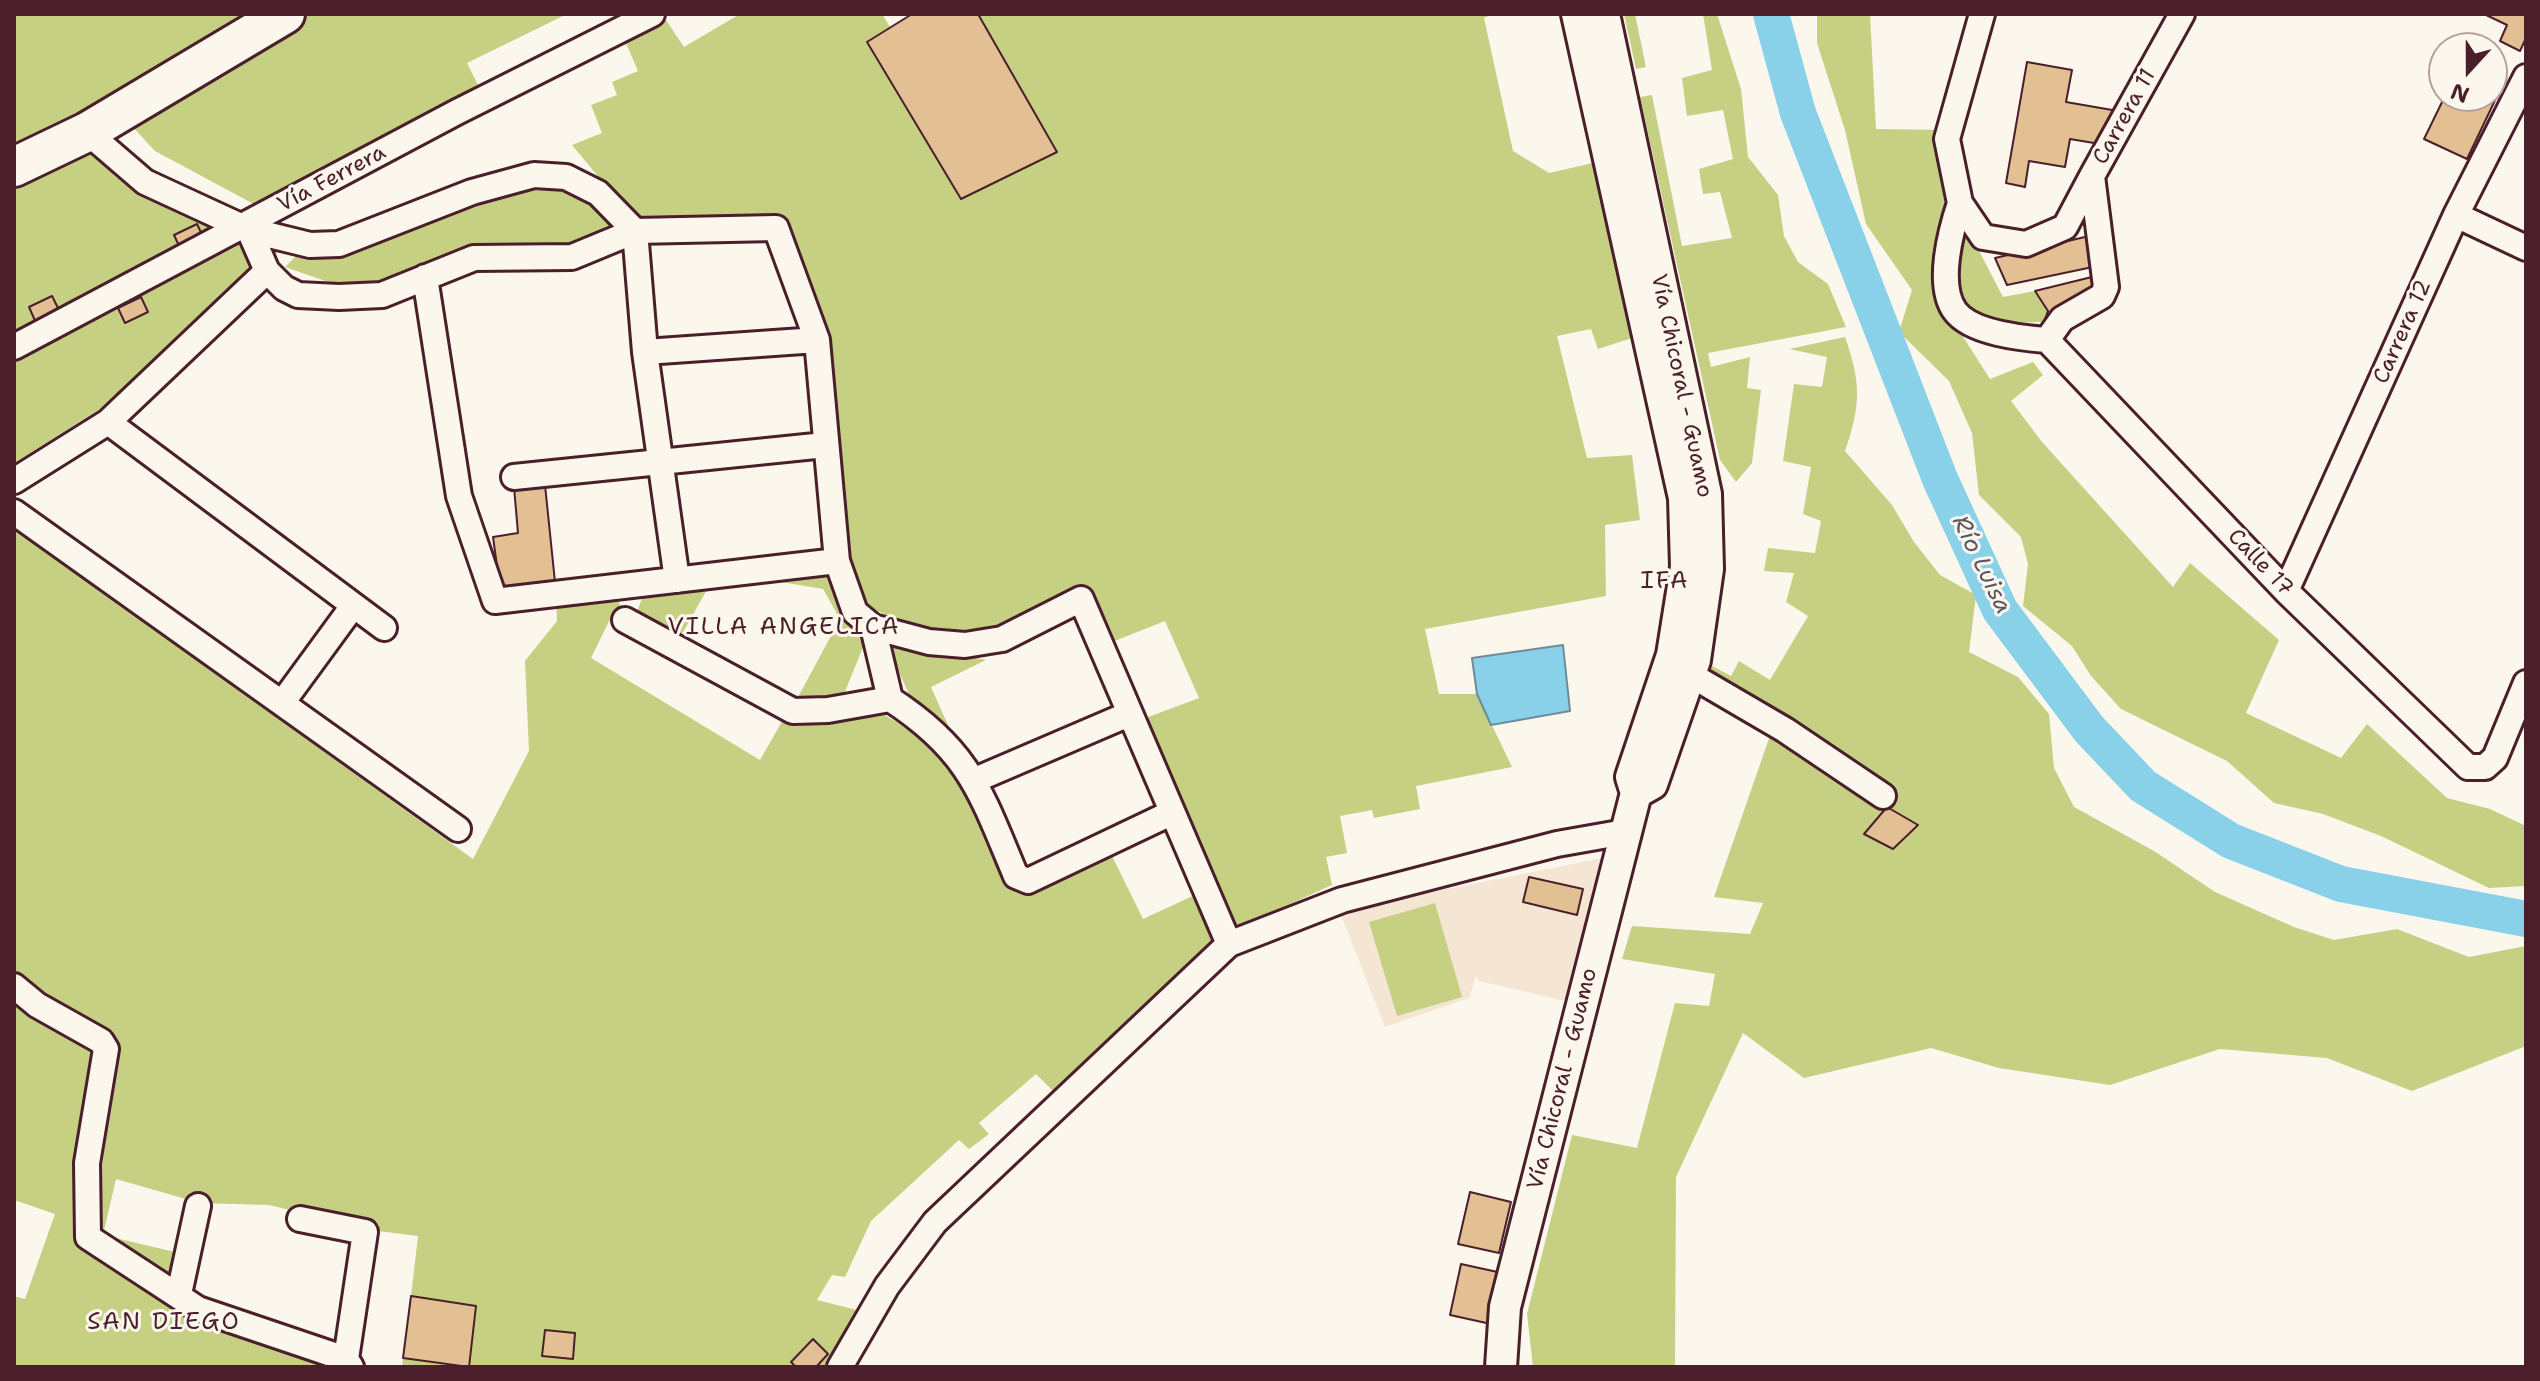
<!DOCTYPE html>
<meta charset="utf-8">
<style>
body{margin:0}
#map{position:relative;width:2540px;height:1381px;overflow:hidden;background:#fbf7ec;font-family:"Shantell Sans",sans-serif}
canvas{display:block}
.frame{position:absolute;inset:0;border:16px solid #4a1f2b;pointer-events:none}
.north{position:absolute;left:2428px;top:32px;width:80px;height:80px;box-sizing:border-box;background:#fbf7ec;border:2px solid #b4a19f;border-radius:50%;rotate:201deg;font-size:22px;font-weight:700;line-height:32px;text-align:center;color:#4a1f2b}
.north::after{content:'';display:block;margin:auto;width:28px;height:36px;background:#4a1f2b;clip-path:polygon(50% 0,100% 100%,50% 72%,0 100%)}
</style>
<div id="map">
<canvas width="2540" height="1381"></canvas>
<div class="frame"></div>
<div class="north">N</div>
</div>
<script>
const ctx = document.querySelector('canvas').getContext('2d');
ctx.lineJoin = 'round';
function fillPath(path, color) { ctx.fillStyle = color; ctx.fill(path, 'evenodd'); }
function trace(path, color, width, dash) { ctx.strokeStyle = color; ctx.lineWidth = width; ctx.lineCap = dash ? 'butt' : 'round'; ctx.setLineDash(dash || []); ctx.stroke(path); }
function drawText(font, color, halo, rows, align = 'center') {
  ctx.font = font + ' "Shantell Sans",sans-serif'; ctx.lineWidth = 6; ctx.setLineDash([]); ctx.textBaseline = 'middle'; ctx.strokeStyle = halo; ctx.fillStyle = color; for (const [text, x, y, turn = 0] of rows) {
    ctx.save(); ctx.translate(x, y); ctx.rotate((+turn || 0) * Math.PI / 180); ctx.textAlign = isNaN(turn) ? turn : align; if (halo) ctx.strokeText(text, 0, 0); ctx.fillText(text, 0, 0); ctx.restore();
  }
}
const built = new Path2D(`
 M 1603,858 L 1570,1002 L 1479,981 L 1476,976 L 1469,998 L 1385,1027 L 1341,915 L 1401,898 Z`);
const green = new Path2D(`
 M 14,14 L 282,14 L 14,163 Z
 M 302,14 L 567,14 L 467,63 L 479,87 L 263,209 L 155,151 L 129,123 Z
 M 740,14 L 882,14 L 890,27 L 867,42 L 962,199 L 1056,151 L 978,14 L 1494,14 L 1484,18 L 1513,151 L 1549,173 L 1602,161 L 1644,334 L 1598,349 L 1591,329 L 1557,336 L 1587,458 L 1632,455 L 1640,520 L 1605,525 L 1606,596 L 1425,629 L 1439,694 L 1477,694 L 1512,767 L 1416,786 L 1420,809 L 1374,818 L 1372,810 L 1340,816 L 1347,853 L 1326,857 L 1332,885 L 1235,929 L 1143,719 L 1199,698 L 1165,621 L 1112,642 L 1083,586 C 1030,609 980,646 922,629 C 900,623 880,611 859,603 L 841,556 L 824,337 L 780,224 L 640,227 L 572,145 L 602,133 L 591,105 L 617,95 L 612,82 L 638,71 L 625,41 L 666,20 L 684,47 Z
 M 1624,14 L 1635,14 L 1646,67 L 1636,69 Z
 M 1703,14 L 1717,14 L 1741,89 L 1748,157 L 1778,195 L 1784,236 L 1798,262 L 1828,284 L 1846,327 L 1708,353 L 1711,367 L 1750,357 L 1747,388 L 1761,390 L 1752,463 L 1736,482 L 1720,460 L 1640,97 L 1652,95 L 1682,246 L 1732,238 L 1720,192 L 1703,194 L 1699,169 L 1733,159 L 1723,110 L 1687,116 L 1682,78 L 1712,70 Z
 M 1817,14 L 1870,14 L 1876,129 L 1952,130 L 1978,249 L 2003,297 L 2035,291 L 2048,311 L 2044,322 L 1999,323 L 1962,335 L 1990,379 L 2033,362 L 2043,375 L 2011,401 L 2042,442 L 2173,587 L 2190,563 L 2279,640 L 2246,713 L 2341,758 L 2367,724 L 2447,798 L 2490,809 L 2526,826 L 2526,886 L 2489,888 L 2381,836 L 2323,814 L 2274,803 L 2227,761 L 2121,709 L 2091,676 L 2072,646 L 2023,606 L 2028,564 L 2021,537 L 1979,495 L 1972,433 L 1949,381 L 1899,332 L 1912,290 L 1866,224 L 1845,130 L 1817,43 Z
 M 102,135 L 135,159 L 288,243 L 98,410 L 14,463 L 14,177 Z
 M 525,184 L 568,187 L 598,207 L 625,231 L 568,249 L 385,287 L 337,285 L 285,267 L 304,248 Z
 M 1845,337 C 1861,383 1861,404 1845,451 L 1892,505 L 1914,542 L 1940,575 L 1976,595 L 1969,652 L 2018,677 L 2049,714 L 2054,768 L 2074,807 L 2154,851 L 2215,892 L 2294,927 L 2334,940 L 2397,929 L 2469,957 L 2526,946 L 2526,1046 L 2412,1091 L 2327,1058 L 2220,1049 L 2110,1085 L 1999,1068 L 1931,1048 L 1804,1078 L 1743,1033 L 1676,1177 L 1675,1367 L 1533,1367 L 1527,1314 L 1572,1135 L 1637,1148 L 1675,1003 L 1709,1006 L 1715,974 L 1622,959 L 1632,926 L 1750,934 L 1763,903 L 1714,897 L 1774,724 L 1705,690 L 1712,666 L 1731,676 L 1739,661 L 1770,680 L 1808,616 L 1786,602 L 1794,573 L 1764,571 L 1768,548 L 1815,553 L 1821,521 L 1803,514 L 1811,467 L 1783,461 L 1794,384 L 1822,387 L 1827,357 L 1789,349 Z
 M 14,529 L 473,859 L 529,751 L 525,661 L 557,621 L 556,599 L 618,592 L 621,617 L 613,613 L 591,658 L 760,760 L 788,711 L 880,712 L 957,760 L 1011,880 L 1111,854 L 1143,919 L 1199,893 L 1221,942 L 1057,1095 L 1036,1074 L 979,1123 L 989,1134 L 969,1149 L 959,1140 L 871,1221 L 845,1277 L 832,1275 L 817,1300 L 861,1311 L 839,1350 L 824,1367 L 469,1367 L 476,1306 L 411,1296 L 418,1236 L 378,1231 L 269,1205 L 200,1203 L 116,1179 L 103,1235 L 179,1253 L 172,1281 L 100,1249 L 346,1367 L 14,1367 L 14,1296 L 25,1299 L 55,1214 L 14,1200 Z
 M 833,571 L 868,635 L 842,699 L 797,699 L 840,619 L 823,589 L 775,581 Z
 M 709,586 L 682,634 L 637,612 L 644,593 Z
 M 883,637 L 986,660 L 931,687 L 952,734 L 909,694 Z
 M 1435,903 L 1462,997 L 1397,1016 L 1369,922 Z
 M 403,1358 L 460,1367 L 402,1367 Z`);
const water = new Path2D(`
 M 1563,645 L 1570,711 L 1491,725 L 1477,694 L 1472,658 Z`);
const river = new Path2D(`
 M 1771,14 L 1798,113 L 1940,479 L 2000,610 L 2089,729 L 2143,786 L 2231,841 L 2341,884 L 2526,919`);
const building = new Path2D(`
 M 912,14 L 978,14 L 1057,152 L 961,199 L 867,42 Z
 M 2484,14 L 2526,14 L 2526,38 L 2520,51 L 2500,41 L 2507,25 Z
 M 2027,62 L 2072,70 L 2066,102 L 2118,111 L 2112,146 L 2070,139 L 2065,167 L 2029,161 L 2025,187 L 2006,183 Z
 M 2492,88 L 2499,92 L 2467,159 L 2424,139 L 2445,96 L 2492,96 Z
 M 197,224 L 204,239 L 181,250 L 174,235 Z
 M 2102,233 L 2107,264 L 2007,285 L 1995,258 Z
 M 2100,275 L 2102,291 L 2044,322 L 2048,311 L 2035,291 Z
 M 52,296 L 60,312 L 36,323 L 29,307 Z
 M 141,297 L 148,312 L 125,323 L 118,308 Z
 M 545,485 L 555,582 L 500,588 L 493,537 L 518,533 L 514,487 Z
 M 1887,807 L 1918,825 L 1893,849 L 1864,834 Z
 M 1529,877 L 1583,889 L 1577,915 L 1523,902 Z
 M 1470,1192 L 1511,1202 L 1499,1253 L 1458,1244 Z
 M 1461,1264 L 1502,1273 L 1491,1324 L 1450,1315 Z
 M 411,1296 L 476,1306 L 469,1367 L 403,1358 Z
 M 545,1330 L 575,1333 L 573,1359 L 542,1356 Z
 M 813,1339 L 828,1354 L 816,1367 L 796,1367 L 791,1362 Z`);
const minor = new Path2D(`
 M 1982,14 L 1947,139 L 1960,203 L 1983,237 L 2026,244 L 2065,227 L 2092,176
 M 87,132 L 145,182 L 249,230 L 310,245 L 339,244 L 472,192 L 534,175 L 566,177 L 598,193 L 635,231 L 645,352 L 677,580
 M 1960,203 C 1951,230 1936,285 1955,311 C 1971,333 2022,338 2047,340
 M 2456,215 L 2526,248
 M 249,230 L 267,271 L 284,288 L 298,295 L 339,297 L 382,295 L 474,258 L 572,257 L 635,231 L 776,228 L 817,340 L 837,561 L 855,612 L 873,627 L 929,642 L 965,645 L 1002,639 L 1081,599 L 1229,944
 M 267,271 L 108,422 L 384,628
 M 425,277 L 459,496 L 495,601 L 837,561
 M 2047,340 L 2286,591 L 2468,767 L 2485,767 L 2495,758 L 2526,683
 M 2047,340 L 2062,319 L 2102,296 L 2106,287 L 2092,176 L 2182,14
 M 14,347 L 457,112 L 652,14
 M 645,352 L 817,340
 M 514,477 L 825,445
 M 14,481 L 108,422
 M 14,512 L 458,829
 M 2286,591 L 2456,215 L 2526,77
 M 625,620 L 793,711 L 828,710 L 890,699
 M 873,627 L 890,699 C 970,751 981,793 1016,876 L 1028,881 L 1171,813
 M 1691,675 L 1785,730 L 1883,796
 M 282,703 L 353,606
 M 975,780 L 1129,714
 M 14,986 L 37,1005 L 101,1041 L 106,1049 L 87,1163 L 88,1237 L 198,1309 L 346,1359 L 351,1367
 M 300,1219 L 365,1232 L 346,1359
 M 179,1294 L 198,1206
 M 840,1367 L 887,1286 L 935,1222 L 1229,944 L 1342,900 L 1557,844 L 1625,832`);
const tertiary = new Path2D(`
 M 1604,14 L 1706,494 L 1708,569 L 1695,660 L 1652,784 L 1636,793
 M 1501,1367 L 1505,1307 L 1636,793 L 1631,777 L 1672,655 L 1686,567 L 1684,498 L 1577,14`);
const primary = new Path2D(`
 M 14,167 L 87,132 L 285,14`);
const streetNames = [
 ["Carrera 11",2125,117,-61],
 ["Vía Ferrera",332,179,-28],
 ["Carrera 12",2403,332,-66],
 ["Vía Chicoral - Guamo",1681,386,78],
 ["Calle 17",2260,563,46],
 ["Vía Chicoral - Guamo",1563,1079,-76]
];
const waterNames = [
 ["Río Luisa",1981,565,64]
];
const neighbourhoodNames = [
 ["IFA",1665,582],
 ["VILLA ANGELICA",784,628],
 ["SAN DIEGO",164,1323]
];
fillPath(built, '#f4e6d2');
fillPath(green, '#c5d083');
fillPath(water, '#88d1e9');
trace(water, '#6f8a9d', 2);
trace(river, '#88d1e9', 36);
fillPath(building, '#e2c094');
trace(building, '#4a1f2b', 2);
trace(minor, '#4a1f2b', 30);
trace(tertiary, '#4a1f2b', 36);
trace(primary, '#4a1f2b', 44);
trace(minor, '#fbf7ec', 24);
trace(tertiary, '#fbf7ec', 30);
trace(primary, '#fbf7ec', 38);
drawText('22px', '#4a1f2b', '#fbf7ec', streetNames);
drawText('italic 24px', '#5d5464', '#fbf7ec', waterNames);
ctx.letterSpacing = '2px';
drawText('24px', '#4a1f2b', '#fbf7ec', neighbourhoodNames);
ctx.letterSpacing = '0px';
</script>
